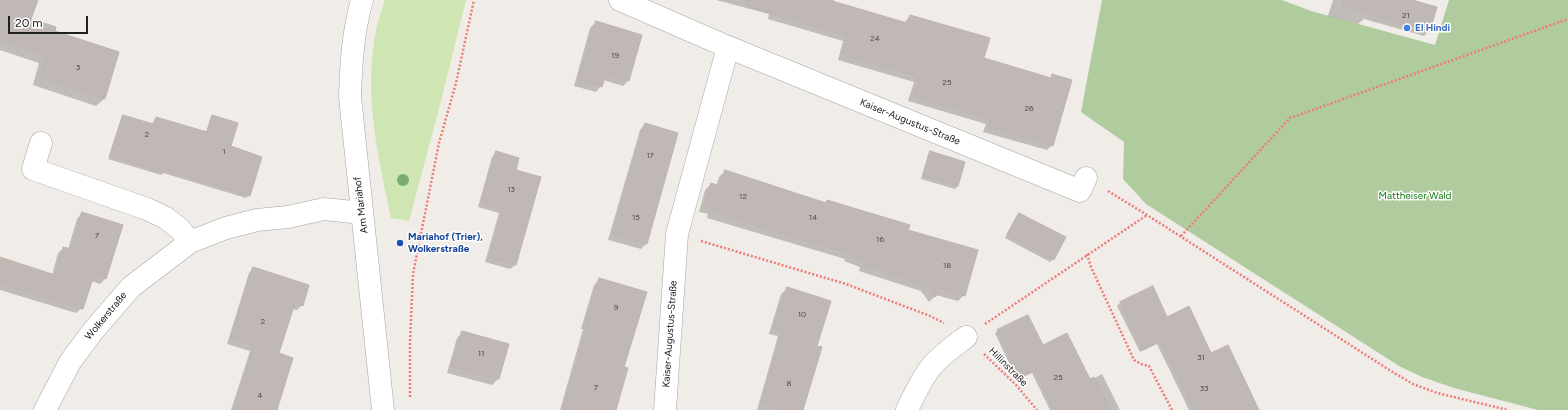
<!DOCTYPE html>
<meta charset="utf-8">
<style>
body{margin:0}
#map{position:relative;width:1568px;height:410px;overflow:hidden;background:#f0ece7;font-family:Figtree,sans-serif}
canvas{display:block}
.scale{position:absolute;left:8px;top:16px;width:80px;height:18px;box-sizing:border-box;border:2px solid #202020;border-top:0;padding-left:5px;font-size:12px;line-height:14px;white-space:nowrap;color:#202020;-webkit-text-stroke:3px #fff;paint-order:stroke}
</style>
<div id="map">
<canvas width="1568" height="410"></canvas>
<div class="scale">20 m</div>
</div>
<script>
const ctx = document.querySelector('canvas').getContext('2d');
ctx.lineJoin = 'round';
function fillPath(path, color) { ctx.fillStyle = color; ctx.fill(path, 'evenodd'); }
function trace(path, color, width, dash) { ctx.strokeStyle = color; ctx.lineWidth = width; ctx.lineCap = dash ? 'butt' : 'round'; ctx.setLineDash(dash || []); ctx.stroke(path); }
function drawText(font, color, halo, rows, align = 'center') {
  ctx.font = font + ' Figtree,sans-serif'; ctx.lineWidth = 3; ctx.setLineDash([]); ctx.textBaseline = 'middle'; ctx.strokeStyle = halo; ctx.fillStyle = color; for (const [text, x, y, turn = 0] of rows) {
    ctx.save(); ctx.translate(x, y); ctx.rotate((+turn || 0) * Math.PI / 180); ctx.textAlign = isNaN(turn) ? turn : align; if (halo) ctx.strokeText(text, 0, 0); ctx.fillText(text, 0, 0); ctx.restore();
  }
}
const grass = new Path2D(`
 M 385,0 L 466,0 L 440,105 L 409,221 L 391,218 C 376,148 358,70 385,0 Z`);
const forest = new Path2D(`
 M 1102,0 L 1282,0 L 1311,11 L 1435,45 L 1449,0 L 1568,0 L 1568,410 L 1538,410 L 1454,388 L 1422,377 L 1399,366 L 1146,204 L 1123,179 L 1124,142 L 1081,112 Z`);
const shadow = new Path2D(`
 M 0,0 L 37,0 L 30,20 L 53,31 L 104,99 L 96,106 L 33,85 L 39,63 L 0,50 Z
 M 716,0 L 834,0 L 833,2 L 904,23 L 910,16 L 983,59 L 1049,79 L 1052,75 L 1052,145 L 1047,150 L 983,132 L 986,124 L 908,101 L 914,82 L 838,60 L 843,41 L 768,19 L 769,14 Z
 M 1333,0 L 1408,0 L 1436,8 L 1429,31 L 1424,36 L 1364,19 L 1358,24 L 1328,16 Z
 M 596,22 L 628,81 L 623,86 L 603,80 L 601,86 L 596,92 L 574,86 L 590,28 Z
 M 124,116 L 152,125 L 156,118 L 206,132 L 210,119 L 213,116 L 230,147 L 249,195 L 246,198 L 163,173 L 161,175 L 108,159 L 121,119 Z
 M 645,124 L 677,133 L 646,244 L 641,249 L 608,240 L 640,130 Z
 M 496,152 L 515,171 L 539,178 L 515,265 L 510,269 L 485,262 L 499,213 L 478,207 L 492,157 Z
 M 931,152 L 964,163 L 958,186 L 955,189 L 921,179 L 928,155 Z
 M 725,171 L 825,203 L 827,201 L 907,231 L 964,295 L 958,301 L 936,295 L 929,302 L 921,291 L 859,271 L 860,267 L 844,261 L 845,259 L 707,218 L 708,214 L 699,212 L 705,190 L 711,184 L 716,186 L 719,177 Z
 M 82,213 L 105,279 L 100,284 L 91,281 L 82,308 L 76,313 L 0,290 L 0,259 L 52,275 L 58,253 L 64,248 L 68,249 L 77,219 Z
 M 1019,214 L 1053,259 L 1050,262 L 1005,238 L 1016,217 Z
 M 254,268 L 302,305 L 297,310 L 292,309 L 278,354 L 275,410 L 231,410 L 250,351 L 227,344 L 249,273 Z
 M 600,279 L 622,368 L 615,410 L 560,410 L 583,329 L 581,329 L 594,285 Z
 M 1152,287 L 1167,318 L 1211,354 L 1228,346 L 1259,410 L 1189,410 L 1157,344 L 1140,352 L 1117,306 L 1120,303 Z
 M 787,289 L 816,347 L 802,410 L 757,410 L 778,336 L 769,334 L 781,294 Z
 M 998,331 L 1043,346 L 1089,381 L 1102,374 L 1120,410 L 1050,410 L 1032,373 L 1017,380 L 995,333 Z
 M 463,332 L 508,344 L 498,379 L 492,385 L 447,373 L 457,338 Z`);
const building = new Path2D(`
 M 0,0 L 38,0 L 31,19 L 56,27 L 55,31 L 119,52 L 105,99 L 40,77 L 46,55 L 0,40 Z
 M 747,0 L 829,0 L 907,23 L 910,15 L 990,38 L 984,58 L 1051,78 L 1052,74 L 1072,80 L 1053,146 L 988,126 L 990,119 L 913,96 L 919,77 L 842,54 L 848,36 L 746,6 Z
 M 1343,0 L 1412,0 L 1437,7 L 1430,31 L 1342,6 Z
 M 596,21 L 642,35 L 629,81 L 606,74 L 602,87 L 579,80 Z
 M 123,115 L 153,124 L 156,117 L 207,132 L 212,115 L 238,123 L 231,146 L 262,157 L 250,196 L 165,170 L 164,173 L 110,156 Z
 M 645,123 L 678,133 L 647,244 L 613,235 Z
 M 496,151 L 519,158 L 516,170 L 541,177 L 516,265 L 489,258 L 503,209 L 482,203 Z
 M 930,151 L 965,162 L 958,186 L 923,176 Z
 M 725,170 L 826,203 L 827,200 L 910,225 L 908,230 L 978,250 L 965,296 L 942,289 L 935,297 L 927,286 L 864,265 L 865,261 L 850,255 L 850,254 L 712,212 L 713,208 L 705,206 L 711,183 L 720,186 Z
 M 82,212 L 123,225 L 106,279 L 94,275 L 83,309 L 0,283 L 0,257 L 55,275 L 63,247 L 71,249 Z
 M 1019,213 L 1066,237 L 1054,260 L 1007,235 Z
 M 253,267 L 309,285 L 303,306 L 295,303 L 279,353 L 293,358 L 277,410 L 234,410 L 254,346 L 231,339 Z
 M 599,278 L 647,292 L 624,367 L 628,368 L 616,410 L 563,410 L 588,324 L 586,323 Z
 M 1153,286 L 1167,317 L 1189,306 L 1211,353 L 1228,345 L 1259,410 L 1194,410 L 1160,341 L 1143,350 L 1120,302 Z
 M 787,287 L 831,301 L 817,346 L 822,347 L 803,410 L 781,410 L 761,404 L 782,331 L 774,329 Z
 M 1028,315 L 1043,345 L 1067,333 L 1090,379 L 1094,377 L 1111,410 L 1054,410 L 1035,370 L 1021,377 L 997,330 Z
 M 462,331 L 509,344 L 499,379 L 452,367 Z`);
const path = new Path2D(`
 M 1108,191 L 1147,215 L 1391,371 L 1413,384 L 1437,393 L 1508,410
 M 1181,236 L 1290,118 L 1568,19
 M 701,241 L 846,284 L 930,316 L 944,323
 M 1087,254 L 1091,267 L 1134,360 L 1141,364 L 1149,366 L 1172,410
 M 985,324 L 1147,215
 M 984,354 L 1016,385 L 1037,410
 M 410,397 L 410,342 L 413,274 L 439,143 L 456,83 L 474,0`);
const minor = new Path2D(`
 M 362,0 C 353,32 351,63 350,97 L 383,410
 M 620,0 L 728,47 L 1080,191 L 1086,178
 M 41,143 L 33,169 L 147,209 L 166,218 L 180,229 L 190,242
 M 45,410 L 70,362 L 93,331 L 131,287 L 190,242 L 226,228 L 257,220 L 288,217 L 324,209 L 362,213
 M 665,410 L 677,234 L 728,47
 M 907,410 C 914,395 921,380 931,367 C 941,355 954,346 966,337`);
const trees = [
 [403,180]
];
const markers = [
 [1407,28,4,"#3f7fe0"],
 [400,243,4,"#1a4fb4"]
];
const numberNames = [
 ["21",1406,16],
 ["24",875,39],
 ["19",615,56],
 ["3",78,68],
 ["25",947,83],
 ["26",1029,109],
 ["2",147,135],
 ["1",224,152],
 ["17",650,156],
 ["13",511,190],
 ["12",743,197],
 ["15",636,218],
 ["14",813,218],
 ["7",97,236],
 ["16",880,240],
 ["18",947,266],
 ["9",616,308],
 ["10",802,315],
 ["2",263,322],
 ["11",481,354],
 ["31",1201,358],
 ["25",1058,378],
 ["8",789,384],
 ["7",596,388],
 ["33",1204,389],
 ["4",260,396]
];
const shopNames = [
 ["El Hindi",1415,28]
];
const streetNames = [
 ["Kaiser-Augustus-Straße",910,122,22],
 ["Am Mariahof",361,205,-97],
 ["Wolkerstraße",106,316,-50],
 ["Kaiser-Augustus-Straße",670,334,-86],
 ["Hillinstraße",1008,367,45]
];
const parkNames = [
 ["Mattheiser Wald",1415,196]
];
const transitNames = [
 ["Mariahof (Trier),",408,237],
 ["Wolkerstraße",408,249]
];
fillPath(grass, '#d0e6b2');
fillPath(forest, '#b0cc9f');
fillPath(shadow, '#0003');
fillPath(building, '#c0b8b4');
trace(building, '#c1b2ab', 1);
trace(minor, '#a4a4a4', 23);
trace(path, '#ef7b79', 2.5, [2, 2]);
trace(minor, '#fff', 22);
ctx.fillStyle = '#78ac73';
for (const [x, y] of trees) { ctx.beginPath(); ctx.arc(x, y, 6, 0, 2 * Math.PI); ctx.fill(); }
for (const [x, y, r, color] of markers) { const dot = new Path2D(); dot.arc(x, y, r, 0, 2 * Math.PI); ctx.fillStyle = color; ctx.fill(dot); trace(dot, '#fff', 1.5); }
drawText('8px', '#484645', null, numberNames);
drawText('bold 10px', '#366cbe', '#fff', shopNames, 'left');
drawText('10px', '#202020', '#fff', streetNames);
drawText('10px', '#157814', '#fff', parkNames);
drawText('bold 10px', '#164399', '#fff', transitNames, 'left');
</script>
